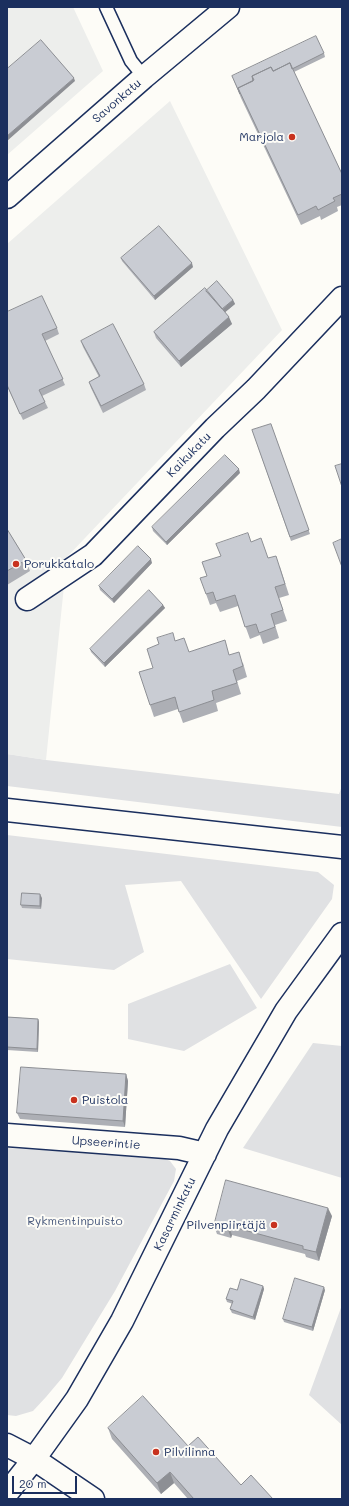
<!DOCTYPE html>
<meta charset="utf-8">
<style>
body{margin:0}
#map{position:relative;width:349px;height:1506px;overflow:hidden;background:#fdfcf7;font-family:Mali,sans-serif}
canvas{display:block}
.frame{position:absolute;inset:0;border:8px solid #1b2f5e;pointer-events:none}
.scale{position:absolute;left:12px;top:1476px;width:65px;height:18px;box-sizing:border-box;border:2px solid #1b2f5e;border-top:0;padding-left:5px;font-size:12px;line-height:14px;white-space:nowrap;color:#1b2f5e;-webkit-text-stroke:3px #fdfcf7;paint-order:stroke}
</style>
<div id="map">
<canvas width="349" height="1506"></canvas>
<div class="frame"></div>
<div class="scale">20 m</div>
</div>
<script>
const ctx = document.querySelector('canvas').getContext('2d');
ctx.lineJoin = 'round';
function fillPath(path, color) { ctx.fillStyle = color; ctx.fill(path, 'evenodd'); }
function trace(path, color, width, dash) { ctx.strokeStyle = color; ctx.lineWidth = width; ctx.lineCap = dash ? 'butt' : 'round'; ctx.setLineDash(dash || []); ctx.stroke(path); }
function drawText(font, color, halo, rows, align = 'center') {
  ctx.font = font + ' Mali,sans-serif'; ctx.lineWidth = 4; ctx.setLineDash([]); ctx.textBaseline = 'middle'; ctx.strokeStyle = halo; ctx.fillStyle = color; for (const [text, x, y, turn = 0] of rows) {
    ctx.save(); ctx.translate(x, y); ctx.rotate((+turn || 0) * Math.PI / 180); ctx.textAlign = isNaN(turn) ? turn : align; if (halo) ctx.strokeText(text, 0, 0); ctx.fillText(text, 0, 0); ctx.restore();
  }
}
const built = new Path2D(`
 M 7,7 L 73,7 L 103,71 L 7,155 Z
 M 170,101 L 282,330 L 67,557 L 46,760 L 7,754 L 7,244 Z`);
const green = new Path2D(`
 M 7,754 L 46,760 L 339,794 L 342,786 L 342,827 L 7,786 Z
 M 7,835 L 318,872 L 334,885 L 332,899 L 261,999 L 181,881 L 125,885 L 144,952 L 114,970 L 7,959 Z
 M 230,964 L 257,1008 L 184,1051 L 128,1039 L 128,1004 Z
 M 313,1043 L 342,1046 L 342,1178 L 243,1148 Z
 M 7,1148 L 161,1157 L 170,1161 L 176,1169 L 174,1181 L 115,1291 L 62,1378 L 46,1397 L 33,1411 L 16,1416 L 7,1415 Z
 M 342,1305 L 342,1425 L 309,1395 Z`);
const lane = new Path2D(`
 M 106,7 L 131,61 L 144,77`);
const street = new Path2D(`
 M 7,197 L 144,77 L 228,7
 M 27,599 L 93,555 L 215,428 L 256,389 L 342,298
 M 7,810 L 342,847
 M 7,1135 L 179,1148 L 205,1154
 M 7,1445 L 34,1459 L 93,1499
 M 7,1493 L 34,1459 L 77,1399 L 122,1321 L 217,1129 L 286,1011 L 342,934`);
const wall = new Path2D(`
 M 324,53 L 325,57 L 294,72 L 342,174 L 342,205 L 337,207 L 338,211 L 321,220 L 320,216 L 301,225 L 241,98 L 232,76 Z
 M 121,258 L 193,267 L 155,300 L 122,261 Z
 M 206,291 L 233,300 L 235,304 L 225,312 L 232,324 L 181,367 L 156,338 L 154,332 Z
 M 7,312 L 57,328 L 59,334 L 45,341 L 65,385 L 42,396 L 48,408 L 23,420 L 7,386 Z
 M 81,341 L 144,384 L 146,390 L 103,413 L 91,388 L 89,382 L 99,377 L 83,347 Z
 M 271,424 L 310,534 L 291,541 L 252,430 Z
 M 240,473 L 167,545 L 153,531 L 152,527 Z
 M 7,529 L 26,560 L 30,571 L 7,585 Z
 M 251,542 L 268,558 L 280,567 L 289,595 L 279,598 L 287,621 L 275,625 L 279,638 L 263,644 L 260,635 L 250,639 L 238,606 L 220,612 L 216,603 L 210,605 L 206,594 L 207,576 L 221,556 Z
 M 152,563 L 114,603 L 100,590 L 99,586 Z
 M 163,605 L 165,608 L 105,667 L 91,652 L 90,649 Z
 M 175,641 L 189,652 L 230,655 L 243,663 L 247,677 L 237,681 L 241,694 L 216,703 L 218,711 L 183,723 L 178,709 L 154,717 L 150,705 L 153,668 L 159,644 Z
 M 42,898 L 41,909 L 22,908 L 21,905 Z
 M 7,1017 L 38,1019 L 39,1022 L 38,1052 L 7,1050 Z
 M 126,1074 L 128,1081 L 125,1127 L 20,1119 L 17,1113 Z
 M 332,1216 L 319,1261 L 306,1257 L 305,1254 L 232,1235 L 231,1238 L 217,1234 L 214,1226 Z
 M 263,1286 L 264,1289 L 255,1320 L 232,1313 L 230,1309 L 233,1304 L 227,1302 L 226,1299 L 237,1290 Z
 M 325,1290 L 313,1331 L 284,1322 L 283,1319 Z
 M 108,1428 L 188,1446 L 241,1485 L 273,1499 L 188,1499 L 174,1483 L 161,1494 L 112,1439 Z`);
const shadedWall = new Path2D(`
 M 74,78 L 75,81 L 7,141 L 7,136 Z
 M 192,263 L 193,267 L 155,300 L 154,296 Z
 M 233,300 L 235,304 L 223,314 L 222,310 Z
 M 229,317 L 232,324 L 181,367 L 179,361 Z
 M 239,469 L 240,473 L 167,545 L 166,542 Z
 M 151,559 L 152,563 L 114,603 L 112,599 Z
 M 163,605 L 165,608 L 105,667 L 104,663 Z
 M 40,894 L 42,898 L 41,909 L 40,906 Z
 M 38,1019 L 39,1022 L 38,1052 L 37,1049 Z
 M 126,1074 L 128,1081 L 125,1127 L 123,1121 Z
 M 328,1208 L 332,1216 L 319,1261 L 316,1252 Z
 M 229,1226 L 232,1235 L 231,1238 L 228,1230 Z
 M 263,1286 L 264,1289 L 255,1320 L 253,1317 Z
 M 324,1287 L 325,1290 L 313,1331 L 312,1327 Z
 M 170,1472 L 174,1483 L 161,1494 L 157,1483 Z`);
const building = new Path2D(`
 M 316,36 L 324,53 L 292,69 L 290,63 L 273,71 L 271,67 L 252,76 L 253,81 L 238,88 L 240,94 L 232,76 Z
 M 41,40 L 74,78 L 7,136 L 7,69 Z
 M 290,63 L 342,174 L 342,194 L 333,198 L 335,201 L 318,210 L 316,206 L 298,215 L 238,88 L 254,80 L 252,76 L 271,67 L 273,71 Z
 M 159,226 L 192,263 L 154,296 L 121,258 Z
 M 217,281 L 233,300 L 222,309 L 206,291 Z
 M 205,288 L 229,317 L 179,361 L 154,332 Z
 M 42,296 L 57,328 L 42,334 L 63,379 L 39,390 L 45,402 L 20,414 L 7,385 L 7,312 Z
 M 113,324 L 144,384 L 101,406 L 89,382 L 100,376 L 81,341 Z
 M 271,424 L 309,530 L 290,537 L 252,430 Z
 M 225,455 L 239,469 L 166,542 L 152,527 Z
 M 342,464 L 342,487 L 335,466 Z
 M 7,529 L 26,560 L 7,571 Z
 M 248,533 L 251,542 L 261,538 L 268,558 L 276,556 L 285,584 L 275,587 L 283,610 L 271,614 L 275,627 L 259,633 L 256,624 L 245,627 L 235,595 L 216,601 L 213,592 L 206,594 L 200,578 L 207,576 L 202,562 L 221,556 L 216,544 Z
 M 342,539 L 342,567 L 333,543 Z
 M 138,546 L 151,559 L 112,599 L 99,586 Z
 M 149,590 L 163,605 L 104,663 L 90,649 Z
 M 173,633 L 175,641 L 184,638 L 189,652 L 225,640 L 229,655 L 239,652 L 243,666 L 233,670 L 237,683 L 212,691 L 214,700 L 179,712 L 175,697 L 150,705 L 139,672 L 153,668 L 147,649 L 159,644 L 157,638 Z
 M 22,893 L 40,894 L 40,906 L 21,905 Z
 M 7,1017 L 38,1019 L 37,1049 L 7,1047 Z
 M 21,1067 L 126,1074 L 123,1121 L 17,1113 Z
 M 226,1180 L 328,1208 L 316,1252 L 303,1249 L 303,1246 L 229,1226 L 228,1230 L 214,1226 Z
 M 295,1278 L 324,1287 L 312,1327 L 283,1319 Z
 M 241,1279 L 263,1286 L 253,1317 L 230,1309 L 233,1301 L 226,1299 L 230,1288 L 237,1290 Z
 M 143,1396 L 188,1446 L 198,1437 L 241,1485 L 251,1475 L 273,1499 L 194,1499 L 170,1472 L 157,1483 L 108,1428 Z`);
const markers = [
 [292,137,4,"#c8321e"],
 [16,564,4,"#c8321e"],
 [74,1100,4,"#c8321e"],
 [274,1225,4,"#c8321e"],
 [156,1452,4,"#c8321e"]
];
const streetNames = [
 ["Savonkatu",117,101,-41],
 ["Kaikukatu",189,455,-46],
 ["Upseerintie",106,1143,4],
 ["Kasarminkatu",175,1214,-64]
];
const poiNames = [
 ["Marjola",284,137,"right"],
 ["Porukkatalo",24,564],
 ["Puistola",82,1100],
 ["Pilvenpiirtäjä",266,1225,"right"],
 ["Pilvilinna",164,1452]
];
const parkNames = [
 ["Rykmentinpuisto",75,1221]
];
fillPath(built, '#edeeec');
fillPath(green, '#e0e1e3');
trace(lane, '#1b2f5e', 15);
trace(street, '#1b2f5e', 25);
trace(lane, '#fdfcf7', 12);
trace(street, '#fdfcf7', 22);
fillPath(wall, '#adafb5');
fillPath(shadedWall, '#8d8f94');
fillPath(building, '#c9ccd3');
trace(building, '#8d8f94', 1);
for (const [x, y, r, color] of markers) { const dot = new Path2D(); dot.arc(x, y, r, 0, 2 * Math.PI); ctx.fillStyle = color; ctx.fill(dot); trace(dot, '#fdfcf7', 1.5); }
drawText('12px', '#1b2f5e', '#fdfcf7', streetNames);
drawText('12px', '#1b2f5e', '#fdfcf7', poiNames, 'left');
drawText('12px', '#4c5c7f', '#fdfcf7', parkNames);
</script>
